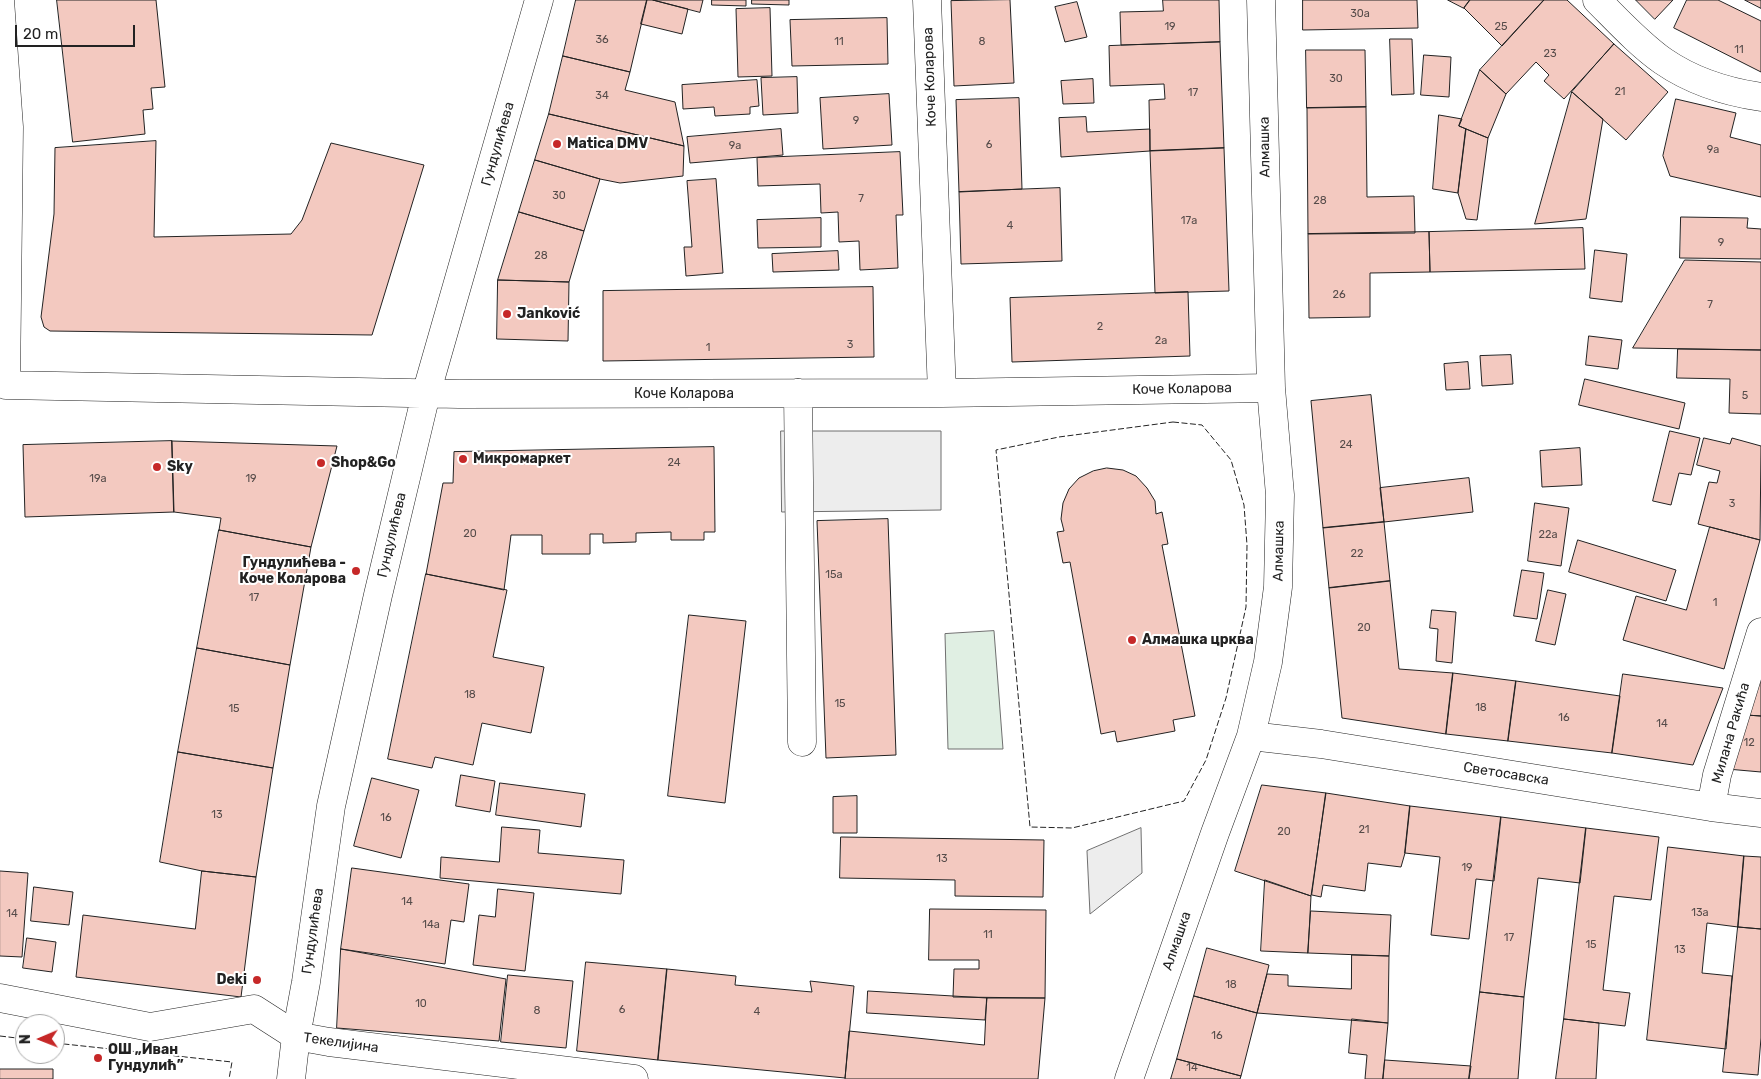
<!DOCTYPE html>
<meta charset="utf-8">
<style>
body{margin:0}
#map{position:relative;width:1761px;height:1079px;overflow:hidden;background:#fff;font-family:Rubik,sans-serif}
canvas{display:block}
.north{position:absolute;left:15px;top:1014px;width:50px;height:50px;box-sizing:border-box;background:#fff;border:1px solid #a7a7a7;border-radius:50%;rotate:269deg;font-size:14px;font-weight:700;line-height:20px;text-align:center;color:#222}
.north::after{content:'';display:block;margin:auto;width:18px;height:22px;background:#c62828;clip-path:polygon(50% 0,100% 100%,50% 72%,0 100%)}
.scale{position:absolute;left:15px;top:25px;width:120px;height:22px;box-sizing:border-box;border:2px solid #222;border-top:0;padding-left:6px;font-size:15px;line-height:18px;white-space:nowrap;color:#222;-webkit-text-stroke:4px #fff;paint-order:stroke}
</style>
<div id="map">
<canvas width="1761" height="1079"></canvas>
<div class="north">N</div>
<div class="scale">20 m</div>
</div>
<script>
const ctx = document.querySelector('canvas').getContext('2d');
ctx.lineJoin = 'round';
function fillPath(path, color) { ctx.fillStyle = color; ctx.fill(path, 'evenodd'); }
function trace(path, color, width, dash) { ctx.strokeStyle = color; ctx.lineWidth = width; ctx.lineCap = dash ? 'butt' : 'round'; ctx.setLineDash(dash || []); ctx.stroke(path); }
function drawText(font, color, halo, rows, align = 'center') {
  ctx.font = font + ' Rubik,sans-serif'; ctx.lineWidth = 4; ctx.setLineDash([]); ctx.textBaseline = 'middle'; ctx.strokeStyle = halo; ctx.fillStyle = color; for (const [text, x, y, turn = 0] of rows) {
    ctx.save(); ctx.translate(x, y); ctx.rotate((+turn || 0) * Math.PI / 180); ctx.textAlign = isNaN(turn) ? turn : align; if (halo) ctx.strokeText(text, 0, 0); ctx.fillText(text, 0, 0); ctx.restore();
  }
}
const green = new Path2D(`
 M 994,631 L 1003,749 L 948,749 L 945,634 Z`);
const parking = new Path2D(`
 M 781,431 L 941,431 L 941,510 L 782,512 Z
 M 1141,828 L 1142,873 L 1090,914 L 1087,851 Z`);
const building = new Path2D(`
 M 57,0 L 156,0 L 165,87 L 151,88 L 153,109 L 143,110 L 145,134 L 73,142 Z
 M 576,0 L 647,0 L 630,72 L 563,56 Z
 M 647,0 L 653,0 L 688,9 L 682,34 L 641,24 Z
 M 653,0 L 703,0 L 700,12 Z
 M 712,0 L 746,0 L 746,6 L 712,5 Z
 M 752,0 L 789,0 L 789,5 L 752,4 Z
 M 1010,0 L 1014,83 L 954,86 L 951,1 Z
 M 1163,0 L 1219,0 L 1220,42 L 1121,45 L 1120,12 L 1163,11 Z
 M 1303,0 L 1417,0 L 1418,28 L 1303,30 Z
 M 1448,0 L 1470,0 L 1464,8 Z
 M 1470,0 L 1544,0 L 1502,46 L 1464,8 Z
 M 1544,0 L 1567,0 L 1614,44 L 1564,99 L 1544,81 L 1549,75 L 1536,62 L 1506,94 L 1480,70 Z
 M 1636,0 L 1673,0 L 1655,19 Z
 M 1687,0 L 1718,0 L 1761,21 L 1761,72 L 1674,28 Z
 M 1745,0 L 1761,0 L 1761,8 Z
 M 1077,2 L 1087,37 L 1065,42 L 1055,7 Z
 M 770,8 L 772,76 L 738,77 L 736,9 Z
 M 887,18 L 888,64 L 792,66 L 790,20 Z
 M 1390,39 L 1412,39 L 1414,94 L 1392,95 Z
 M 1220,42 L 1224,148 L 1150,151 L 1149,100 L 1165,99 L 1164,84 L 1110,86 L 1109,46 Z
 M 1614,44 L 1668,92 L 1626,140 L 1572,92 Z
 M 1306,50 L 1365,50 L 1366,107 L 1307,108 Z
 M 1424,55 L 1451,57 L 1449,97 L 1421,95 Z
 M 563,56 L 630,72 L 625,90 L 675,102 L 684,146 L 549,114 Z
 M 1480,70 L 1506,94 L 1488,138 L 1459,126 Z
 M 797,77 L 798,113 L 763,115 L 761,78 Z
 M 1093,79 L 1094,103 L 1063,104 L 1061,81 Z
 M 757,80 L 759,106 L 750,107 L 750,114 L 715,116 L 714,107 L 683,109 L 682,85 Z
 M 1572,92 L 1603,119 L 1586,219 L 1535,224 Z
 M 889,94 L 892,145 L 823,149 L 820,98 Z
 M 1019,98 L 1022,189 L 959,192 L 956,100 Z
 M 1676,99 L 1736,113 L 1730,137 L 1761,145 L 1761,197 L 1670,176 L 1663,156 Z
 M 1366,107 L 1367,197 L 1414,196 L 1415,233 L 1308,234 L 1307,108 Z
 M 549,114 L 684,146 L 683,176 L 620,183 L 600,179 L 535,160 Z
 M 1439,115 L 1462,119 L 1459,126 L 1466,129 L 1458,193 L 1433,189 Z
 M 1086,117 L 1087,132 L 1150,129 L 1150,151 L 1061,157 L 1059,118 Z
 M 781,129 L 783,155 L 690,163 L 687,137 Z
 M 1466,129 L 1488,138 L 1477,220 L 1466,219 L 1458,193 Z
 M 156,141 L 154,237 L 291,234 L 302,220 L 331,143 L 424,165 L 372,335 L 50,331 L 44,327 L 41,317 L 54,214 L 55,148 Z
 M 1224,148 L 1229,291 L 1155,293 L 1150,151 Z
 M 900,152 L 903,215 L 896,215 L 898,268 L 860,270 L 859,241 L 839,242 L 838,212 L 821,213 L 820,184 L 758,186 L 757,158 Z
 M 535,160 L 600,179 L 584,231 L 519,212 Z
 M 716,179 L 723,273 L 686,276 L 684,247 L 692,247 L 687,181 Z
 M 1060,188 L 1062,261 L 961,264 L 959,192 Z
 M 519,212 L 584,231 L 569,282 L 498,280 Z
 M 1681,217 L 1748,218 L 1747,228 L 1761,229 L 1761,259 L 1680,258 Z
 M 821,218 L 821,247 L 758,248 L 757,220 Z
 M 1583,228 L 1585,269 L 1430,272 L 1429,232 Z
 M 1429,232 L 1430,272 L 1370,273 L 1370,317 L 1309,318 L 1308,234 Z
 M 1595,250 L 1627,254 L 1622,302 L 1590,298 Z
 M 838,251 L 839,270 L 773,272 L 772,254 Z
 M 1685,260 L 1761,262 L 1761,350 L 1633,348 Z
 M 498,280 L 569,282 L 568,341 L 497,339 Z
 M 873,287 L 874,357 L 603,361 L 603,291 Z
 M 1188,292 L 1190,356 L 1012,362 L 1010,298 Z
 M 1589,336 L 1622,340 L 1618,369 L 1586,365 Z
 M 1678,349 L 1761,350 L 1761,414 L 1729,413 L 1730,379 L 1677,378 Z
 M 1511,355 L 1513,384 L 1482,386 L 1480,356 Z
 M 1468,362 L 1470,389 L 1446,390 L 1444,364 Z
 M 1585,379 L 1685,403 L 1679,429 L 1579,405 Z
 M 1371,395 L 1384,522 L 1323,528 L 1311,401 Z
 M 1670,431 L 1700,438 L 1691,475 L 1679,473 L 1671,505 L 1653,501 Z
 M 1704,438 L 1730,444 L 1732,438 L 1761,446 L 1760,540 L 1698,524 L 1709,482 L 1717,483 L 1720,471 L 1697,465 Z
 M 172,441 L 337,446 L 311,547 L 219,530 L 221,518 L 174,512 Z
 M 172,441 L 174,512 L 25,517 L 23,445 Z
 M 714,447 L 715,532 L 704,532 L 704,540 L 671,540 L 671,532 L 636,533 L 636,542 L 603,543 L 603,534 L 590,534 L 590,554 L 542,554 L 542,535 L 511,535 L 504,590 L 426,574 L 443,483 L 453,483 L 454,452 Z
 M 1580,448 L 1582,485 L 1542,487 L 1540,451 Z
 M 1107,468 L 1123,470 L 1136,476 L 1147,488 L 1155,501 L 1156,514 L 1162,512 L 1168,544 L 1162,545 L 1195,716 L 1173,720 L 1175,731 L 1117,742 L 1115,731 L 1101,734 L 1070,562 L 1063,563 L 1057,532 L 1064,531 L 1061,519 L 1063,503 L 1069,489 L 1079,478 L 1093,471 Z
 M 1469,478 L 1473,512 L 1384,522 L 1380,488 Z
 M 1535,503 L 1569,508 L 1561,566 L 1528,561 Z
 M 888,519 L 896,755 L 826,758 L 817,521 Z
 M 1384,522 L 1390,581 L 1329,588 L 1323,528 Z
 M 1710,527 L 1760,540 L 1724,669 L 1623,640 L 1636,596 L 1686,610 Z
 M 219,530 L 311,547 L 290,665 L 197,648 Z
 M 1578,540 L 1676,570 L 1666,601 L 1569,572 Z
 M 1522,570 L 1544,573 L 1537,619 L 1514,616 Z
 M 426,574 L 507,590 L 493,657 L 544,667 L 531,733 L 482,723 L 473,765 L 435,757 L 432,768 L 388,759 Z
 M 1390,581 L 1399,669 L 1453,673 L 1446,734 L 1342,718 L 1329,588 Z
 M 1548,590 L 1566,594 L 1555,645 L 1536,641 Z
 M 1432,610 L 1456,612 L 1452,663 L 1436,661 L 1438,629 L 1430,628 Z
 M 689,615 L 746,621 L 725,803 L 668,796 Z
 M 197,648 L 290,665 L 273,768 L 178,752 Z
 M 1761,666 L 1761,716 L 1746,715 Z
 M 1453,673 L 1516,681 L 1508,741 L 1446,734 Z
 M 1623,674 L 1723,688 L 1693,765 L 1612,753 Z
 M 1516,681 L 1620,696 L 1612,753 L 1508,741 Z
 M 1746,715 L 1761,716 L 1761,772 L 1727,769 Z
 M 178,752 L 273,768 L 256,877 L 202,871 L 160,862 Z
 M 461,775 L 495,781 L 490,812 L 456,806 Z
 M 372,778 L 419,790 L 401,858 L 354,846 Z
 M 500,783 L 585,794 L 581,827 L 496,815 Z
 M 1262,785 L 1326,793 L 1311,896 L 1235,871 Z
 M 1326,793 L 1410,806 L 1405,853 L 1401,867 L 1368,863 L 1365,891 L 1323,885 L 1321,897 L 1312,895 Z
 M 857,796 L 857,833 L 833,833 L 833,797 Z
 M 1410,806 L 1501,817 L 1494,881 L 1476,879 L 1469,939 L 1431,935 L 1440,857 L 1405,853 Z
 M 1501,817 L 1586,828 L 1580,883 L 1538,878 L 1524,997 L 1480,992 Z
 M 502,827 L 540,830 L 538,853 L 624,860 L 621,894 L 440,878 L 441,857 L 499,862 Z
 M 1586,828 L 1659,837 L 1651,900 L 1614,896 L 1603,990 L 1630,993 L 1625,1026 L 1564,1019 Z
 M 841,837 L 1044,840 L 1043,897 L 955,896 L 955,880 L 840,878 Z
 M 1668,847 L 1744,856 L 1738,927 L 1707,923 L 1702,973 L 1732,976 L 1726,1049 L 1647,1040 Z
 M 1744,856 L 1761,857 L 1761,929 L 1738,927 Z
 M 352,868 L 469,884 L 464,922 L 451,920 L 445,964 L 341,949 Z
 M 0,871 L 28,873 L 22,957 L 0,956 Z
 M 202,871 L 256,877 L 241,997 L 76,977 L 83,915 L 195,929 Z
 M 1265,880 L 1311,896 L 1308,953 L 1261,951 Z
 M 34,887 L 73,892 L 69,925 L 31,921 Z
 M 498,889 L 534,893 L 525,971 L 473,965 L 479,915 L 495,917 Z
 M 930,909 L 1046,910 L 1045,998 L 953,997 L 954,969 L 979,969 L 979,960 L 929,960 Z
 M 1311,911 L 1391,915 L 1389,956 L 1308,953 Z
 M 1738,927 L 1761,929 L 1761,1038 L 1758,1075 L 1723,1072 Z
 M 27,938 L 56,942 L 52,972 L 23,968 Z
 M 1207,948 L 1269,965 L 1257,1013 L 1194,996 Z
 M 341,949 L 506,979 L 499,1041 L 337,1028 Z
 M 1352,955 L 1389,956 L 1388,1023 L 1257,1013 L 1267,974 L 1288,975 L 1288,986 L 1351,989 Z
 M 586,962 L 667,969 L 658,1060 L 577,1051 Z
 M 667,969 L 736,976 L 735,985 L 812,992 L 810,981 L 854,986 L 845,1078 L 658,1060 Z
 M 508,975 L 573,981 L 566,1048 L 501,1042 Z
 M 868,991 L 987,998 L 985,1020 L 867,1013 Z
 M 1480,992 L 1524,997 L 1518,1079 L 1469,1079 Z
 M 1194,996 L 1257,1013 L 1241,1076 L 1177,1059 Z
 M 987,998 L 1045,998 L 1038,1079 L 845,1079 L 849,1031 L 984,1045 Z
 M 1352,1019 L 1388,1023 L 1383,1079 L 1365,1079 L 1367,1055 L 1349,1053 Z
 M 1564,1019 L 1599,1023 L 1596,1079 L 1556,1079 Z
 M 1177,1059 L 1241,1076 L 1240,1079 L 1171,1079 Z
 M 1385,1060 L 1471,1066 L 1469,1079 L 1383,1079 Z
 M 0,1069 L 53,1069 L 53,1079 L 0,1079 Z`);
const minor = new Path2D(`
 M 0,0 L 9,127 L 6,385 L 459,394 L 942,393 L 1271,388
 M 927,0 L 942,393
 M 1597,0 C 1618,21 1639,44 1663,61 C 1692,81 1727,92 1761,97
 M 798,393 L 802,742
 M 1251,736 L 1321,744 L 1711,807 L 1761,813
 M 1711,807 L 1717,775 L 1761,632
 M 0,998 L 150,1027 L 254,1009 L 296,1036 L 329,1042 L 634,1079
 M 291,1079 L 296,1036 L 306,982 L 331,806 L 378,595 L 426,394 L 539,0
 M 1129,1079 L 1215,833 L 1251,736 L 1268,662 L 1278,587 L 1280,495 L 1271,388 L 1261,0`);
const fence = new Path2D(`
 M 1173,422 L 1202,425 L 1231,460 L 1244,505 L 1247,545 L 1246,607 L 1226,698 L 1206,760 L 1184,801 L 1072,828 L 1030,827 L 996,450 L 1059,437 Z
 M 0,1036 L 25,1039
 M 55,1043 L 232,1062 L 229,1079`);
const markers = [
 [557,144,5,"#c62828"],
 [507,314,5,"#c62828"],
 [463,459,5,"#c62828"],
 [321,463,5,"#c62828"],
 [157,467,5,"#c62828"],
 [356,571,5,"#c62828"],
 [1132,640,5,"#c62828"],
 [257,980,5,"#c62828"],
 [98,1058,5,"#c62828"]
];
const numberNames = [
 ["30a",1360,14],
 ["19",1170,27],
 ["25",1501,27],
 ["36",602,40],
 ["11",839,42],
 ["8",982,42],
 ["11",1739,50],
 ["23",1550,54],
 ["30",1336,79],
 ["21",1620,92],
 ["17",1193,93],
 ["34",602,96],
 ["9",856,121],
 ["6",989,145],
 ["9a",735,146],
 ["9a",1713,150],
 ["30",559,196],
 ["7",861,199],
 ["28",1320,201],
 ["17a",1189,221],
 ["4",1010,226],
 ["9",1721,243],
 ["28",541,256],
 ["26",1339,295],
 ["7",1710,305],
 ["2",1100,327],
 ["2a",1161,341],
 ["3",850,345],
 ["1",708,348],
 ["5",1745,396],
 ["24",1346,445],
 ["24",674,463],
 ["19a",98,479],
 ["19",251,479],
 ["3",1732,504],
 ["20",470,534],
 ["22a",1548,535],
 ["22",1357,554],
 ["15a",834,575],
 ["17",254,598],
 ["1",1715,603],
 ["20",1364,628],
 ["18",470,695],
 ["15",840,704],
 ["18",1481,708],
 ["15",234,709],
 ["16",1564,718],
 ["14",1662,724],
 ["12",1749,743],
 ["13",217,815],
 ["16",386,818],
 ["21",1364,830],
 ["20",1284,832],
 ["13",942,859],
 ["19",1467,868],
 ["14",407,902],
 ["13a",1700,913],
 ["14",12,914],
 ["14a",431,925],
 ["11",988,935],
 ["17",1509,938],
 ["15",1591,945],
 ["13",1680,950],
 ["18",1231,985],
 ["10",421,1004],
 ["6",622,1010],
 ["8",537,1011],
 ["4",757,1012],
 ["16",1217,1036],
 ["14",1192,1068]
];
const streetNames = [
 ["Коче Коларова",930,77,-92],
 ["Гундулићева",498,144,-74],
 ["Алмашка",1265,147,-91],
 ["Коче Коларова",1182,389,-1],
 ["Коче Коларова",684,394],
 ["Гундулићева",392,535,-77],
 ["Алмашка",1279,551,-89],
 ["Милана Ракића",1731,733,-74],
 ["Светосавска",1506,774,9],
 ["Гундулићева",313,931,-82],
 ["Алмашка",1177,941,-71],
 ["Текелијина",341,1043,8]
];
const poiNames = [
 ["Matica DMV",567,144],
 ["Janković",517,314],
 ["Микромаркет",473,459],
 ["Shop&Go",331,463],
 ["Sky",167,467],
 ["Гундулићева -",346,563,"right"],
 ["Коче Коларова",346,579,"right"],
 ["Алмашка црква",1142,640],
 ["Deki",247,980,"right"],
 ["ОШ „Иван",108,1050],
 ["Гундулић”",108,1066]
];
fillPath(green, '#e0efe3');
trace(green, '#6f6f6f', 1);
fillPath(parking, '#ededed');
trace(parking, '#6f6f6f', 1);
fillPath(building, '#f3c9c0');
trace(building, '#222', 1);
trace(minor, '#222', 29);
trace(minor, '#fff', 28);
trace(fence, '#222', 1, [6, 2.5]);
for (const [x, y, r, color] of markers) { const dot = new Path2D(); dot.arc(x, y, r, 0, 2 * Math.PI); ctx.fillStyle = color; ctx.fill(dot); trace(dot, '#fff', 2); }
drawText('11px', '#564c4a', null, numberNames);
drawText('14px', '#222', '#fff', streetNames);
drawText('bold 14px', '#222', '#fff', poiNames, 'left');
</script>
